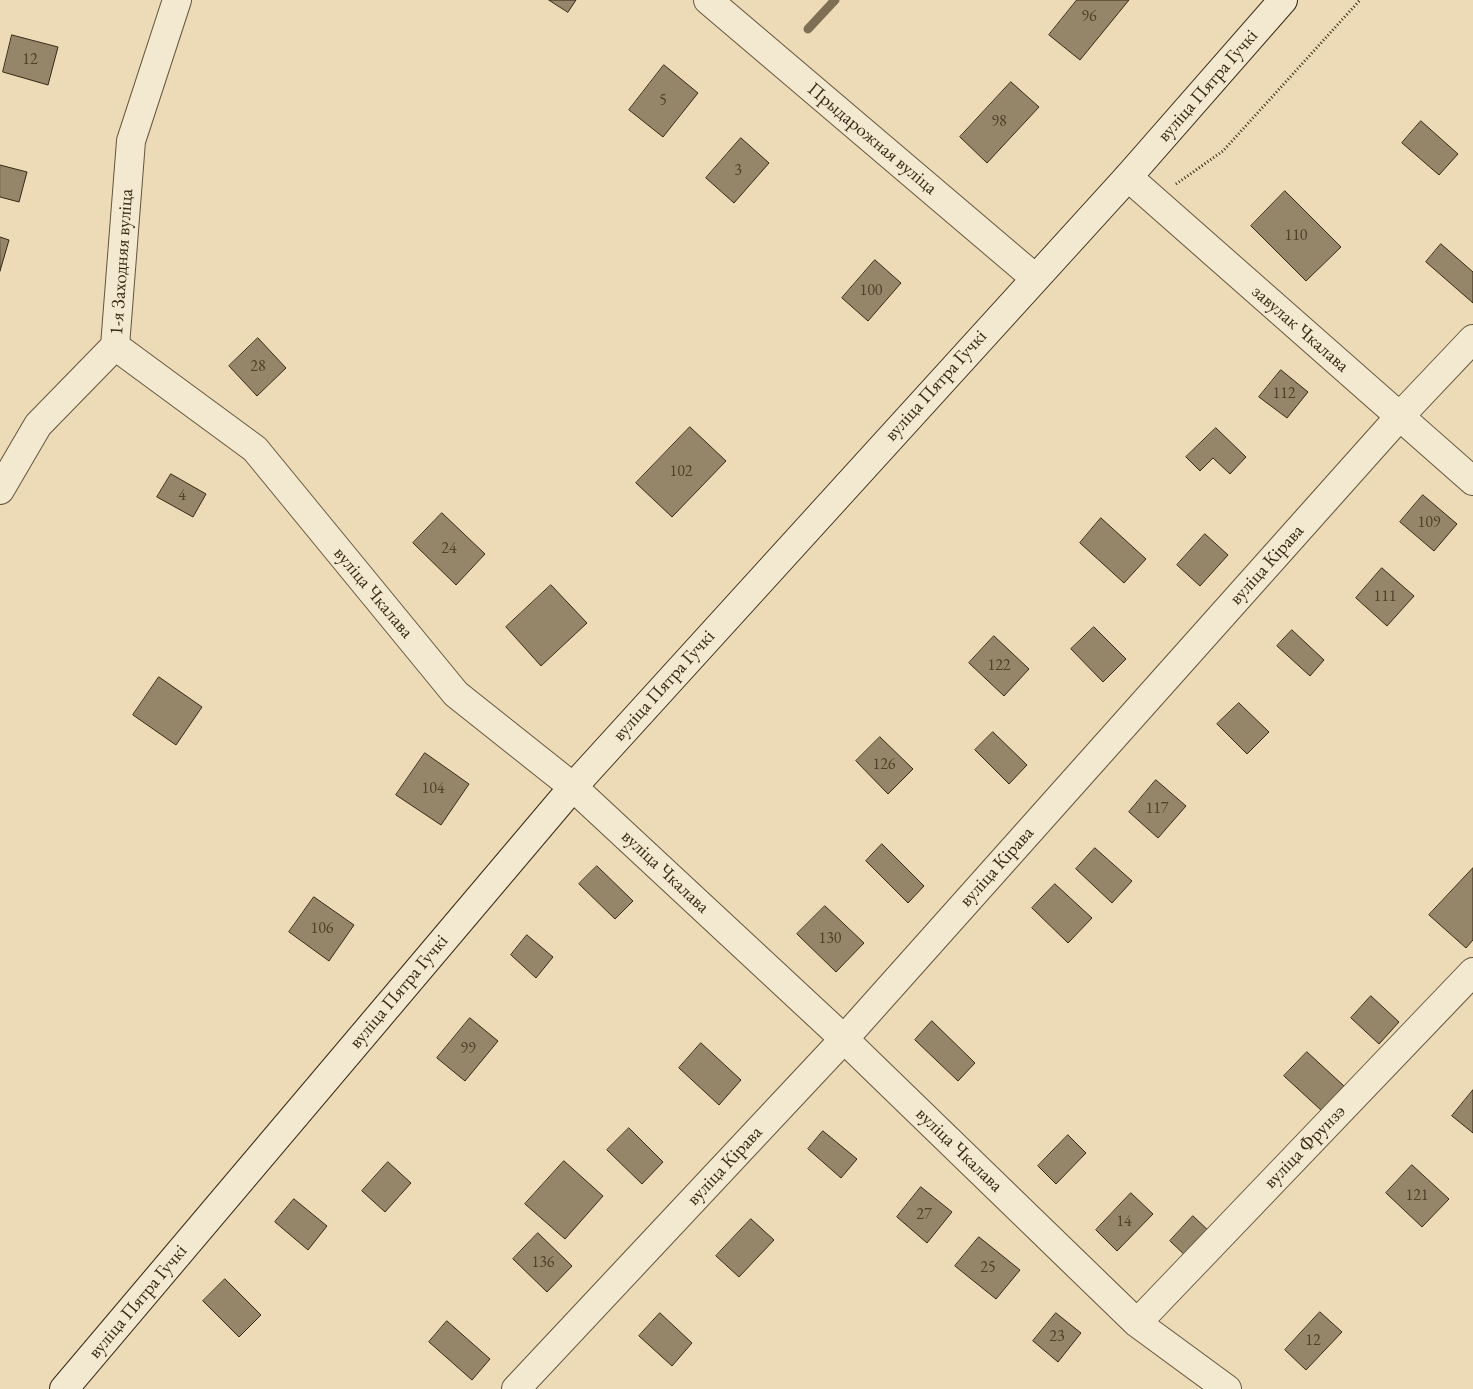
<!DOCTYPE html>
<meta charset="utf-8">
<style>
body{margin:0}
canvas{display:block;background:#ecdbb6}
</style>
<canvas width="1473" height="1389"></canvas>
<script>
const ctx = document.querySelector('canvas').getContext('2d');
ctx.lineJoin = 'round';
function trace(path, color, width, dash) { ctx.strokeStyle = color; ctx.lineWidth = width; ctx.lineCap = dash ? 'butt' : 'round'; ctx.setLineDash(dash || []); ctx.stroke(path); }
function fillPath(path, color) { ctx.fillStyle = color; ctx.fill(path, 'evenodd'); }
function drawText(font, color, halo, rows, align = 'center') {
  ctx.font = font + ' "EB Garamond",serif'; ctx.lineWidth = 4; ctx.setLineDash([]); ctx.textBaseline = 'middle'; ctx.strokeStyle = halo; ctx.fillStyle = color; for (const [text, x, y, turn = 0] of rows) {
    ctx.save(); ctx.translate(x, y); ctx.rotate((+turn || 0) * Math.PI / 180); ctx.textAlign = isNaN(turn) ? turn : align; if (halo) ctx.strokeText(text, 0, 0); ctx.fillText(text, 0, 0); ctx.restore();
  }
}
const stream = new Path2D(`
 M 808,29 L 835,0`);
const building = new Path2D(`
 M 549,0 L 576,0 L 568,12 Z
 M 1077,0 L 1129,0 L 1080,60 L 1049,35 Z
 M 12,35 L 58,47 L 48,85 L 3,72 Z
 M 664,65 L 698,93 L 663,137 L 629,110 Z
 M 1011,82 L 1039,107 L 987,163 L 960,137 Z
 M 1421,121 L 1458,154 L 1439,175 L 1402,143 Z
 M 741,138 L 769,163 L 734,203 L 706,178 Z
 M 0,165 L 27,172 L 19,202 L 0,197 Z
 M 1285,191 L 1341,247 L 1306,281 L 1251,226 Z
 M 0,237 L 9,240 L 0,271 Z
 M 1441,244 L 1473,272 L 1473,303 L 1426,262 Z
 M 875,260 L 901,283 L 868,321 L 842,298 Z
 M 258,338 L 286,368 L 257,396 L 229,366 Z
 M 1281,370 L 1308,392 L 1287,418 L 1259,397 Z
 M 690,427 L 726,461 L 672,517 L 636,483 Z
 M 1216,428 L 1246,457 L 1230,474 L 1213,458 L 1200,471 L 1186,457 Z
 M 171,474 L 206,494 L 193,517 L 157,497 Z
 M 1423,495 L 1457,524 L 1434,551 L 1400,522 Z
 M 442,513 L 485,554 L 456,585 L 413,543 Z
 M 1101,518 L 1146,559 L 1124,583 L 1080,543 Z
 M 1205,534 L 1228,555 L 1200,586 L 1177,565 Z
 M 1382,568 L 1414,596 L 1387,626 L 1356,598 Z
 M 551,585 L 587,623 L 541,666 L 506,627 Z
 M 1094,627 L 1126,659 L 1103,682 L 1071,649 Z
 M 1292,630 L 1324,660 L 1310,676 L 1277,646 Z
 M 994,636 L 1029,669 L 1004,696 L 969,663 Z
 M 159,677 L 202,707 L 176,745 L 133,715 Z
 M 1239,703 L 1269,732 L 1247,754 L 1217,724 Z
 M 993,732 L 1027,765 L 1009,784 L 975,750 Z
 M 880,737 L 913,769 L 888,794 L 856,761 Z
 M 425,753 L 469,784 L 441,825 L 396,795 Z
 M 1156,780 L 1186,806 L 1158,838 L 1129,812 Z
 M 882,844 L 924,886 L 908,903 L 866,861 Z
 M 1095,848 L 1132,881 L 1112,903 L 1076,869 Z
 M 597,866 L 633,901 L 615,919 L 579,884 Z
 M 1473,868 L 1473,940 L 1466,948 L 1429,915 Z
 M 1055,884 L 1092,918 L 1068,943 L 1032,908 Z
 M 314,897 L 354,925 L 329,961 L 289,932 Z
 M 825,906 L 864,943 L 836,972 L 797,934 Z
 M 527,935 L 553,957 L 536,978 L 511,955 Z
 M 1371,996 L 1399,1022 L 1379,1044 L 1351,1018 Z
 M 470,1018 L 498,1041 L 465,1081 L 437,1058 Z
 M 932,1021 L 975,1063 L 958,1081 L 915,1040 Z
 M 701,1043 L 741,1080 L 719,1105 L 679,1068 Z
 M 1307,1052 L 1344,1086 L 1322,1111 L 1284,1076 Z
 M 1473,1090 L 1473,1133 L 1452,1116 Z
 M 629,1128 L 663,1162 L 642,1184 L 607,1150 Z
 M 823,1131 L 857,1159 L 841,1178 L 808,1149 Z
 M 1068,1135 L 1086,1153 L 1056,1184 L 1038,1166 Z
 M 564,1161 L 603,1196 L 565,1239 L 525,1204 Z
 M 388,1162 L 411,1183 L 385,1212 L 362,1191 Z
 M 1412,1165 L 1449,1199 L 1422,1227 L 1386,1193 Z
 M 921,1187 L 952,1212 L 927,1243 L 897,1217 Z
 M 1131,1193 L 1153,1214 L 1117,1251 L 1096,1230 Z
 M 294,1199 L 327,1226 L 308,1250 L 275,1222 Z
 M 1193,1216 L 1212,1234 L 1189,1259 L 1170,1241 Z
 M 751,1219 L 774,1240 L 739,1277 L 716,1256 Z
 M 538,1233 L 572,1266 L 547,1292 L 513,1259 Z
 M 979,1237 L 1020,1270 L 996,1299 L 955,1266 Z
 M 225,1279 L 261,1315 L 239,1337 L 203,1301 Z
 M 1320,1312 L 1342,1332 L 1306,1370 L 1285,1350 Z
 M 660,1313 L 692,1343 L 672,1366 L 639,1336 Z
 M 1056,1313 L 1081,1333 L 1058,1362 L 1033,1341 Z
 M 447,1321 L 490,1359 L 472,1380 L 429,1342 Z`);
const path = new Path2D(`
 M 1176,184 L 1223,151 L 1360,0`);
const street = new Path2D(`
 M 708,0 L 1035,278
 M 1128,177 L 1473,481
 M 115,346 L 255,449 L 456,694 L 573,787 L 844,1039 L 1137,1323 L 1227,1389
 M 0,490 L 38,425 L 115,346 L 131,141 L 177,0
 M 1137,1323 L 1473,972
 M 516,1389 L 844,1039 L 1400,416 L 1473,339`);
const secondary = new Path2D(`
 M 64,1389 L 573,787 L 1128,177 L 1283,0`);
const numberNames = [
 ["96",1089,17],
 ["12",30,60],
 ["5",663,101],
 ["98",999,122],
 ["3",738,171],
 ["110",1296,236],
 ["100",871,291],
 ["28",258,367],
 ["112",1284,394],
 ["102",681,472],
 ["4",182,496],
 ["109",1429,523],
 ["24",449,549],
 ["111",1385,597],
 ["122",999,666],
 ["126",884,765],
 ["104",433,789],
 ["117",1157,809],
 ["106",322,929],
 ["130",830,939],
 ["99",468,1049],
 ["121",1417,1196],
 ["27",924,1215],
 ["14",1124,1222],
 ["136",543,1263],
 ["25",988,1268],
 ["23",1057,1337],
 ["12",1313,1341]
];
const streetNames = [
 ["вуліца Пятра Гучкі",1208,86,-49],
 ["Прыдарожная вуліца",872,139,40],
 ["1-я Заходняя вуліца",122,262,-86],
 ["завулак Чкалава",1300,329,41],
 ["вуліца Пятра Гучкі",936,386,-48],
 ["вуліца Кірава",1267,565,-48],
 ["вуліца Чкалава",373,593,50],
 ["вуліца Пятра Гучкі",664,686,-48],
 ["вуліца Кірава",997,867,-48],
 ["вуліца Чкалава",665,872,43],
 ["вуліца Пятра Гучкі",399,992,-50],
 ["вуліца Фрунзэ",1305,1147,-46],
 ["вуліца Чкалава",959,1150,44],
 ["вуліца Кірава",725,1166,-47],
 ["вуліца Пятра Гучкі",138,1302,-50]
];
trace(stream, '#7e6f55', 9);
fillPath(building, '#958669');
trace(building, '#372915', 1);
trace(street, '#64563d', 30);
trace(secondary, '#372915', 30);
trace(path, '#372915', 3, [1, 2.5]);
trace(street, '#f3e8d0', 28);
trace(secondary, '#f3e8d0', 28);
drawText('16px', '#4e402a', null, numberNames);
drawText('19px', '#372915', '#f3e8d0', streetNames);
</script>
